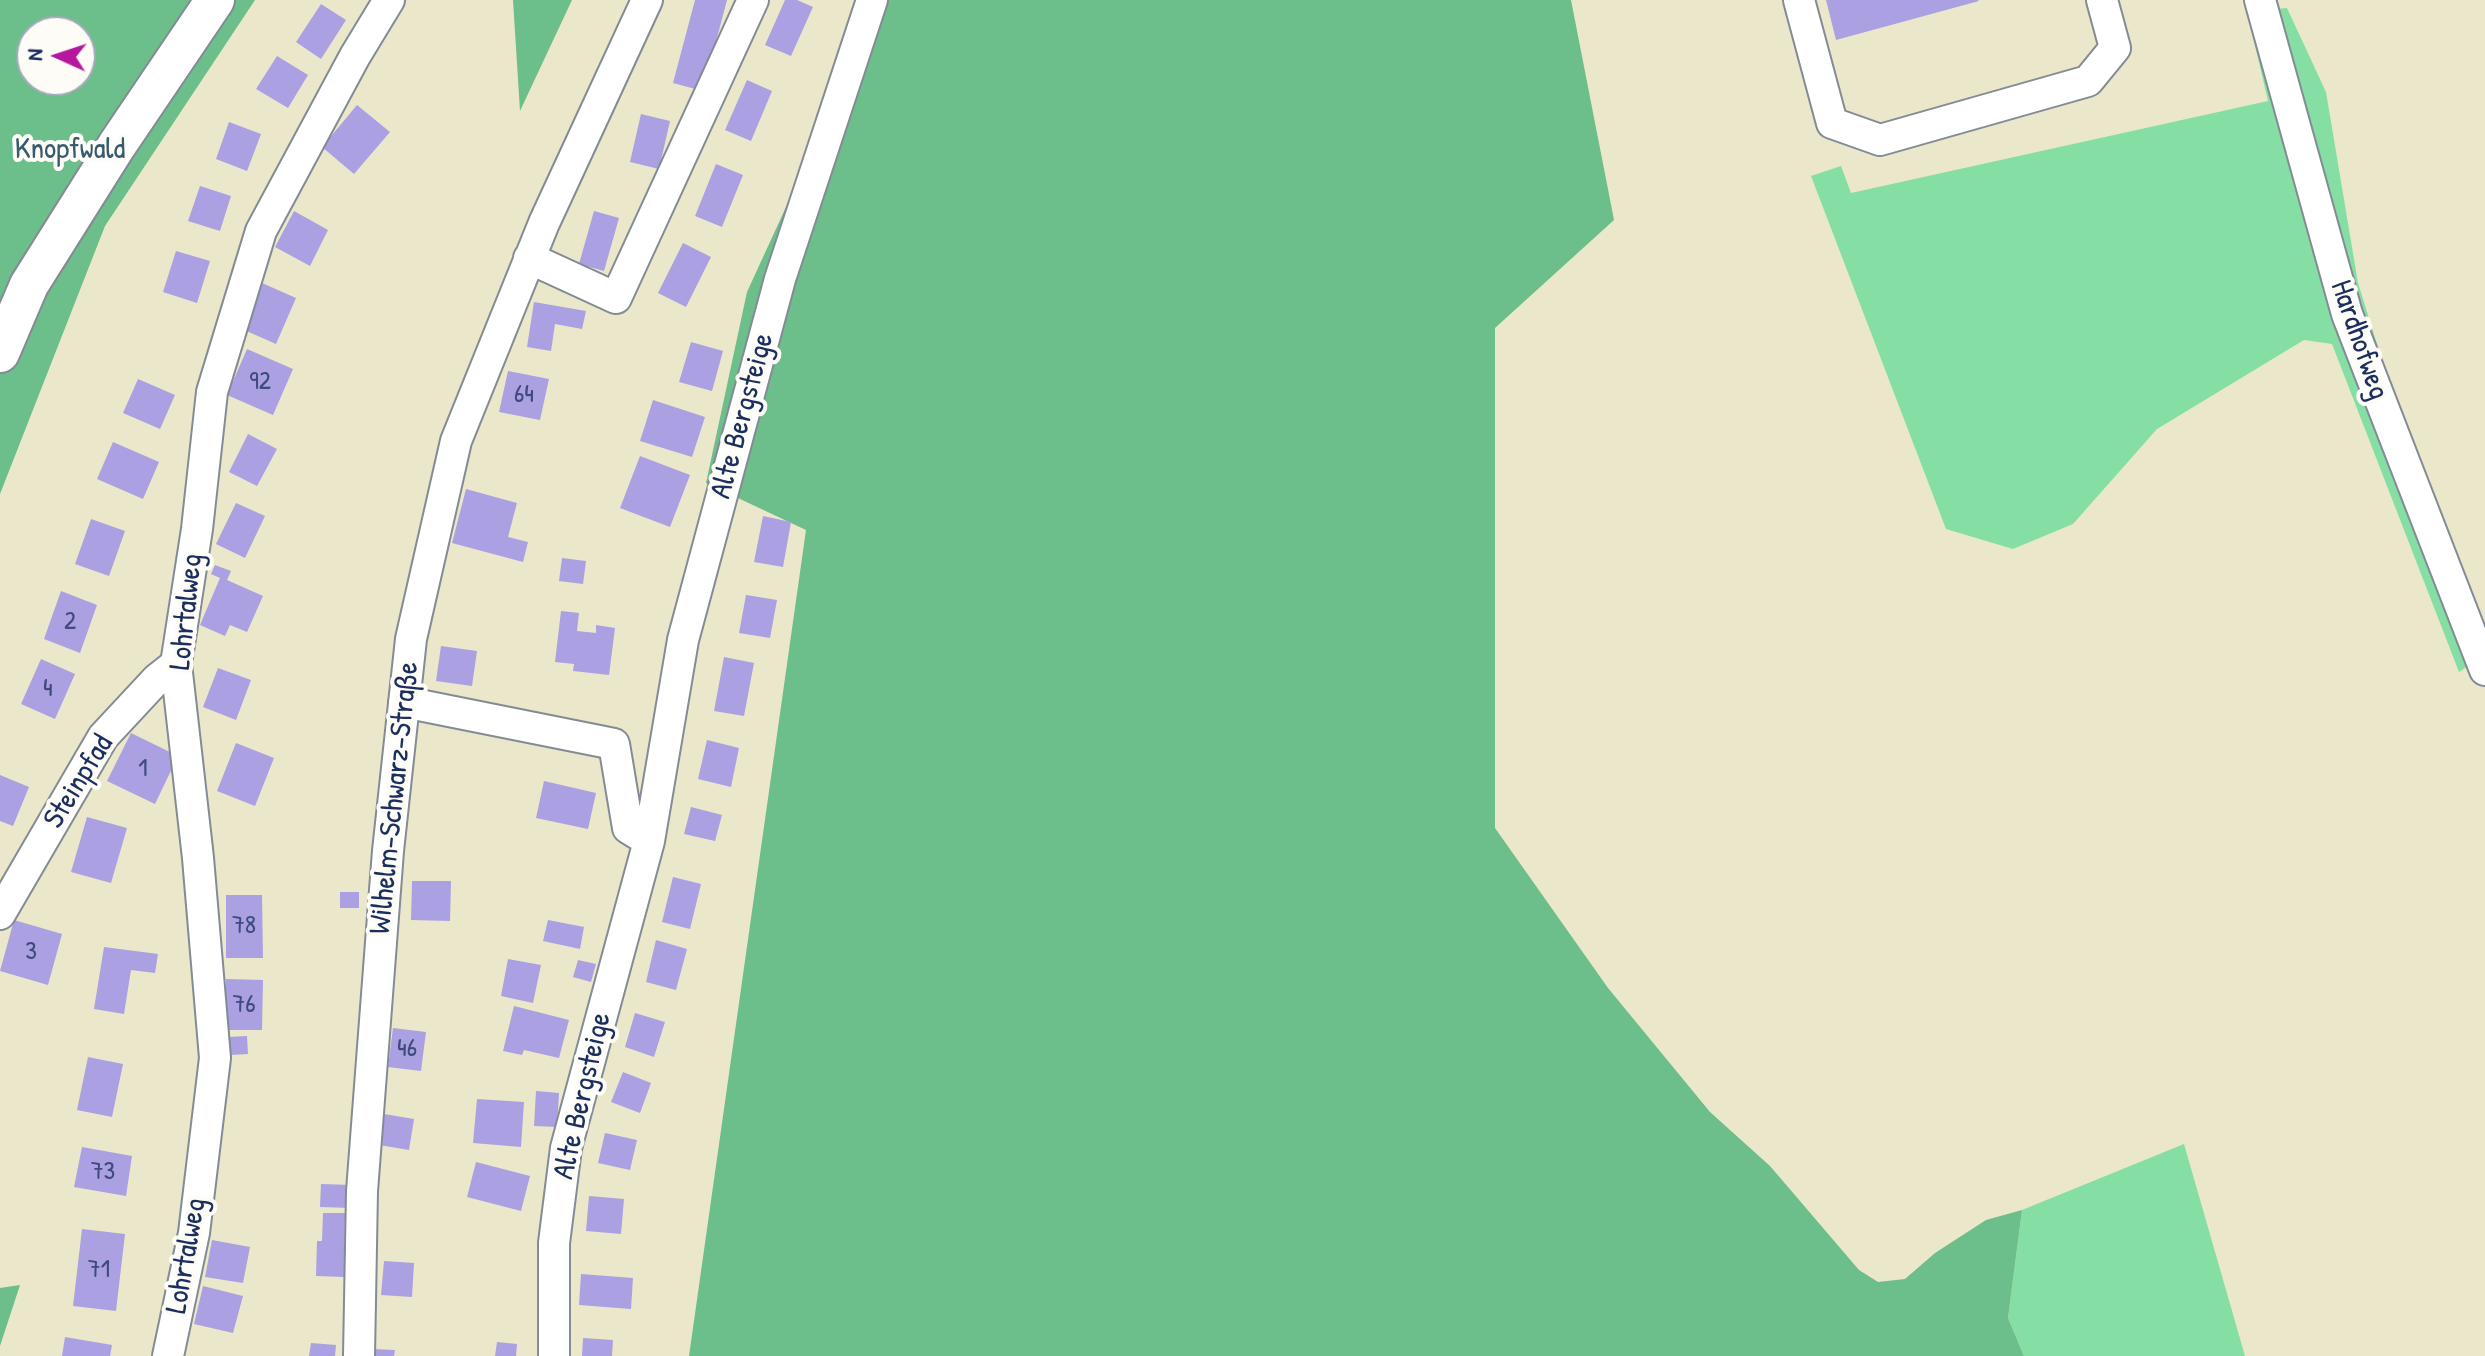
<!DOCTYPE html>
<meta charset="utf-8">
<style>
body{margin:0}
#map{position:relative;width:2485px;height:1356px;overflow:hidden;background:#ebe7ca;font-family:"Patrick Hand",sans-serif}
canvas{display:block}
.north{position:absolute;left:16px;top:16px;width:80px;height:80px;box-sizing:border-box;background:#fdfcf7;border:2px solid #a3aaba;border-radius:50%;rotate:273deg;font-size:22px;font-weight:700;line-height:32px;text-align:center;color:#1b2f5e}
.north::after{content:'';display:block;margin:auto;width:28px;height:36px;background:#b5179e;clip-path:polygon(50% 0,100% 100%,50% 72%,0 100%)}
</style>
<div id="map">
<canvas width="2485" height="1356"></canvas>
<div class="north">N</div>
</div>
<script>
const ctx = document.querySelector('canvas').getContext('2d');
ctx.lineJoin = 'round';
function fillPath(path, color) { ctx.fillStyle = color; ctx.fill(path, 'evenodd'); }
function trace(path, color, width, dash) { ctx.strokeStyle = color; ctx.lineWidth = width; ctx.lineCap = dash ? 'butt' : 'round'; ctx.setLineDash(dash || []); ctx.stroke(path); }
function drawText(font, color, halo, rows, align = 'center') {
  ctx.font = font + ' "Patrick Hand",sans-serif'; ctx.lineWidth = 8; ctx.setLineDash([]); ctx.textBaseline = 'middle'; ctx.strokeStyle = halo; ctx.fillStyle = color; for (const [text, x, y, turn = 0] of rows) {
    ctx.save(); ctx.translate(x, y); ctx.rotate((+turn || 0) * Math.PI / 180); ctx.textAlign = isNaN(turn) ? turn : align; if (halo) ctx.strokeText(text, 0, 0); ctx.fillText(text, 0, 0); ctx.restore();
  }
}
const green = new Path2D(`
 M 2287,8 L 2326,92 L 2358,283 L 2405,434 L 2485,626 L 2485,655 L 2459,672 L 2332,344 L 2304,340 L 2157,429 L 2073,524 L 2013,549 L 1946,529 L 1811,176 L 1841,166 L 1851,193 L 2268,101 L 2247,11 Z
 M 2184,1144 L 2245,1356 L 2024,1356 L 2008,1318 L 2022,1210 Z`);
const forest = new Path2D(`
 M 0,0 L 255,0 L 105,226 L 0,494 ZM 32,32 L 80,32 L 80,80 L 32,80 Z
 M 513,0 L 572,0 L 520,111 Z
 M 881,0 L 1571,0 L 1614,220 L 1495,328 L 1495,828 L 1608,988 L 1710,1112 L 1770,1166 L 1859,1270 L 1878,1282 L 1905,1279 L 1935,1253 L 1986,1220 L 2022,1210 L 2008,1318 L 2024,1356 L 689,1356 L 806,530 L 706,483 L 747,292 Z
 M 20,1285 L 0,1346 L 0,1288 Z`);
const building = new Path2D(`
 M 695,0 L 727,0 L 703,91 L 673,83 Z
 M 785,0 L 797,0 L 813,7 L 791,56 L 765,45 Z
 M 1826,0 L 1978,0 L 1979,1 L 1836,40 Z
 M 321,4 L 346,20 L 321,59 L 296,42 Z
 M 277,56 L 308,75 L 288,108 L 256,89 Z
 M 747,80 L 772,91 L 751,141 L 725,130 Z
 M 357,105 L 390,132 L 354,174 L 322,147 Z
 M 641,114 L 670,121 L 659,169 L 630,162 Z
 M 229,122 L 261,134 L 247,171 L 216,159 Z
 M 716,164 L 743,175 L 722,227 L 695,216 Z
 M 200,186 L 231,196 L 220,231 L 188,221 Z
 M 294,211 L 328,230 L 310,266 L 275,247 Z
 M 594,211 L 619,218 L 604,271 L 579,264 Z
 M 683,243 L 711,257 L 686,307 L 658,293 Z
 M 176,251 L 210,261 L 197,303 L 163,292 Z
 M 262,283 L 296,298 L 276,344 L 242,329 Z
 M 534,302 L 586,311 L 582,329 L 555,324 L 551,351 L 527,347 Z
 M 691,342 L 723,351 L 712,391 L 679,382 Z
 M 247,349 L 293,369 L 273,415 L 227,395 Z
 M 508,371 L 549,379 L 540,420 L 499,412 Z
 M 138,379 L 175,395 L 160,429 L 123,413 Z
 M 653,400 L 705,417 L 692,457 L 640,441 Z
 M 248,434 L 277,449 L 257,486 L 229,472 Z
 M 113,442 L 159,462 L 143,499 L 97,479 Z
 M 640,456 L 690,475 L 670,527 L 620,508 Z
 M 466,489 L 517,503 L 508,537 L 528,542 L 523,562 L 452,543 Z
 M 236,503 L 265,516 L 245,558 L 216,544 Z
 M 763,516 L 791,522 L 783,567 L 754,562 Z
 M 91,519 L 125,531 L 109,576 L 75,564 Z
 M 562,558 L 586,561 L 583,584 L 559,581 Z
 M 215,565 L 231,571 L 227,580 L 263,596 L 247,632 L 230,625 L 225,636 L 200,625 L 220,578 L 211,574 Z
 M 61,591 L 97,605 L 80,653 L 44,639 Z
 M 746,595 L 777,600 L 770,638 L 739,633 Z
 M 561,611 L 579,613 L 577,631 L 596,633 L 596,625 L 615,628 L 609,675 L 573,671 L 574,664 L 555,662 Z
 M 441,646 L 477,651 L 472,686 L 436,681 Z
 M 724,657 L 754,663 L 744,716 L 714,711 Z
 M 41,659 L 75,674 L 55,719 L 21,704 Z
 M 218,668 L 251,680 L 236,720 L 203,707 Z
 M 131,733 L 178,756 L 155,804 L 107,781 Z
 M 707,740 L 739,748 L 731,787 L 698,779 Z
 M 236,743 L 274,758 L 255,806 L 217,791 Z
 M 0,775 L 29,787 L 13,826 L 0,821 Z
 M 544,781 L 596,793 L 588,829 L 536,818 Z
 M 691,807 L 722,815 L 715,841 L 684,834 Z
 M 87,817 L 127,828 L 111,883 L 71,872 Z
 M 673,877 L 701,884 L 690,929 L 662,922 Z
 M 412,881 L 451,881 L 450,921 L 411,920 Z
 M 340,892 L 359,892 L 359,908 L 340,908 Z
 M 226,895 L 262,895 L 263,958 L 226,958 Z
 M 14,920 L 62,934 L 48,985 L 0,971 Z
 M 548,920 L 584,927 L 580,949 L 543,941 Z
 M 656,940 L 687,949 L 676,990 L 646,982 Z
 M 104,947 L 158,954 L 155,973 L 131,970 L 124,1014 L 94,1009 Z
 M 508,959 L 541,965 L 533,1003 L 501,996 Z
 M 578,960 L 596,964 L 591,982 L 573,977 Z
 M 226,979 L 263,980 L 262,1030 L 226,1030 Z
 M 514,1006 L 569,1020 L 559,1058 L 524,1050 L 522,1055 L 503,1051 Z
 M 635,1013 L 665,1022 L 654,1057 L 625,1047 Z
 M 393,1028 L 426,1032 L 421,1071 L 388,1067 Z
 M 247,1036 L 248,1054 L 230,1055 L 228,1037 Z
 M 88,1057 L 123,1064 L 112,1117 L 77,1110 Z
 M 623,1072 L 651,1083 L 640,1113 L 611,1102 Z
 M 536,1091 L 559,1093 L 557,1127 L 534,1126 Z
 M 477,1099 L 524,1102 L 521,1147 L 473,1143 Z
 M 384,1114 L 414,1119 L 409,1150 L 379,1145 Z
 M 605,1133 L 637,1140 L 630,1170 L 598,1163 Z
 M 82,1147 L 132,1156 L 126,1196 L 74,1187 Z
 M 476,1162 L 530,1176 L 521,1211 L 467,1197 Z
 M 321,1184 L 352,1185 L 351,1208 L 320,1207 Z
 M 589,1196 L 624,1199 L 621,1234 L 586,1231 Z
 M 323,1213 L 345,1213 L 344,1277 L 316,1276 L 317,1241 L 322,1241 Z
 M 82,1229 L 125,1234 L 116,1311 L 73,1306 Z
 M 212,1240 L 250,1247 L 243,1283 L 205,1277 Z
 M 384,1261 L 414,1263 L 412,1297 L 381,1295 Z
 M 581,1274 L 633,1278 L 631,1309 L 579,1305 Z
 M 203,1286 L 243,1296 L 233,1333 L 194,1324 Z
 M 65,1337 L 112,1345 L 110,1356 L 62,1356 Z
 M 583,1338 L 613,1340 L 612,1356 L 582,1356 Z
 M 497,1342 L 517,1344 L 516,1356 L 495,1356 Z
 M 311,1343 L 336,1345 L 335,1356 L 309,1356 Z
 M 372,1349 L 395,1350 L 394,1356 L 371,1356 Z`);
const minor = new Path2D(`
 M 1799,0 L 1832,123 L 1880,140 L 2088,81 L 2115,48 L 2102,0
 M 2260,0 L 2347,314 L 2485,670
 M 529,258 L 616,298 L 753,0
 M 404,702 L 614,744 L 628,828 L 649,841
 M 0,914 L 103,737 L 157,679 L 176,664
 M 168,1356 L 194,1233 L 215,1058 L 198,858 L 176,664 L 197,529 L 212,392 L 261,231 L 355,56 L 389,0
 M 359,1356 L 362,1191 L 388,851 L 411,639 L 456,441 L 544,223 L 647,0
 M 554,1356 L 554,1243 L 566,1148 L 649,841 L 683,640 L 780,279 L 872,0`);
const major = new Path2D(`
 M 0,353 L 29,285 L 117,145 L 215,0`);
const numberNames = [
 ["92",260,382],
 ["64",524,395],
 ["2",70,622],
 ["4",48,689],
 ["1",143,769],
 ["78",244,926],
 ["3",31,952],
 ["76",244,1005],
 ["46",407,1049],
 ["73",103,1172],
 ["71",99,1270]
];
const parkNames = [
 ["Knopfwald",70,150]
];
const streetNames = [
 ["Hardhofweg",2359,340,71],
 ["Alte Bergsteige",743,416,-75],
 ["Lohrtalweg",187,612,-84],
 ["Steinpfad",79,782,-58],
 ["Wilhelm-Schwarz-Straße",395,798,-84],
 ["Alte Bergsteige",583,1096,-77],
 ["Lohrtalweg",187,1256,-80]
];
fillPath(green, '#85dfa5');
fillPath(forest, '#6cbe8a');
fillPath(building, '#aba0e2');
trace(minor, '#838b94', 34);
trace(major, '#838b94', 42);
trace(minor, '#fff', 30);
trace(major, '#fff', 38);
drawText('26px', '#3f4b7f', null, numberNames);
drawText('30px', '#365b70', '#fdfcf7', parkNames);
drawText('30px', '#1b2f5e', '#fdfcf7', streetNames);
</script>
